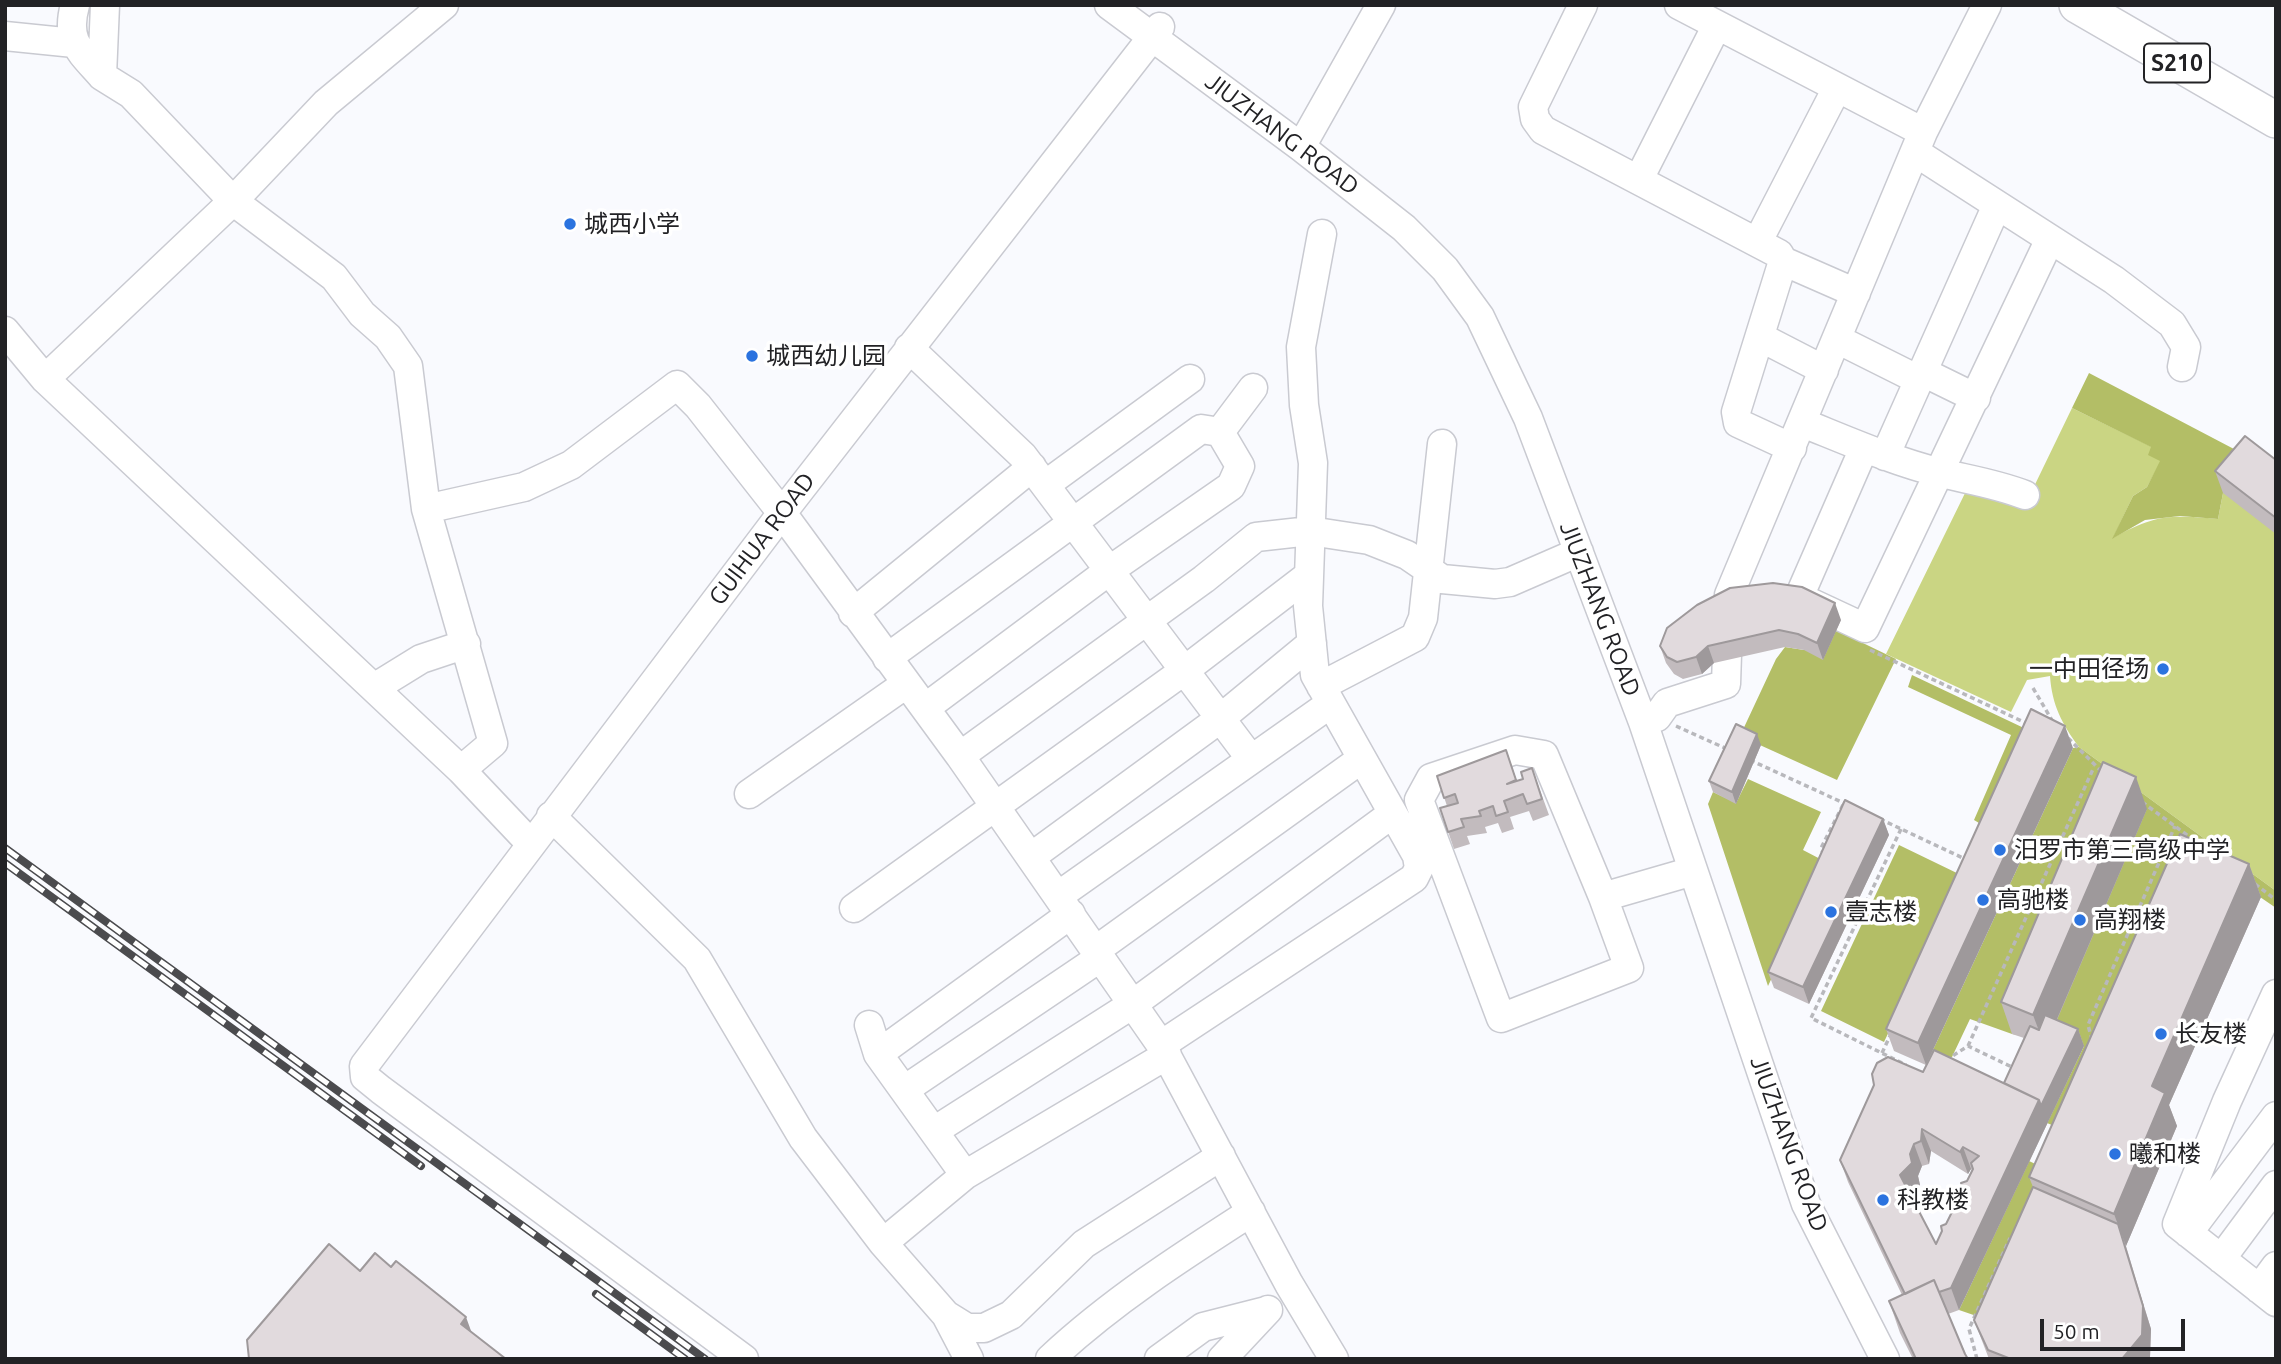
<!DOCTYPE html>
<meta charset="utf-8">
<style>
body{margin:0}
#map{position:relative;width:2281px;height:1364px;overflow:hidden;background:#f9fafe;font-family:Ubuntu,sans-serif}
canvas{display:block}
.frame{position:absolute;inset:0;border:7px solid #222225;pointer-events:none}
.scale{position:absolute;left:2040px;top:1319px;width:145px;height:32px;box-sizing:border-box;border:4px solid #222225;border-top:0;padding-left:9px;font-size:21px;line-height:24px;white-space:nowrap;color:#222225;-webkit-text-stroke:5px #fff;paint-order:stroke}
</style>
<div id="map">
<canvas width="2281" height="1364"></canvas>
<div class="frame"></div>
<div class="scale">50 m</div>
</div>
<script>
const ctx = document.querySelector('canvas').getContext('2d');
ctx.lineJoin = 'round';
function fillPath(path, color) { ctx.fillStyle = color; ctx.fill(path, 'evenodd'); }
function trace(path, color, width, dash) { ctx.strokeStyle = color; ctx.lineWidth = width; ctx.lineCap = dash ? 'butt' : 'round'; ctx.setLineDash(dash || []); ctx.stroke(path); }
function drawText(font, color, halo, rows, align = 'center') {
  ctx.font = font + ' Ubuntu,"Noto Sans SC",sans-serif'; ctx.lineWidth = 7; ctx.setLineDash([]); ctx.textBaseline = 'middle'; ctx.strokeStyle = halo; ctx.fillStyle = color; for (const [text, x, y, turn = 0] of rows) {
    ctx.save(); ctx.translate(x, y); ctx.rotate((+turn || 0) * Math.PI / 180); ctx.textAlign = isNaN(turn) ? turn : align; if (halo) ctx.strokeText(text, 0, 0); ctx.fillText(text, 0, 0); ctx.restore();
  }
}
const green = new Path2D(`
 M 2072,408 L 2152,447 L 2161,461 L 2147,487 L 2133,496 L 2113,538 C 2156,514 2170,515 2218,519 L 2223,493 L 2276,476 L 2276,891 L 2079,747 C 2062,724 2052,705 2050,676 L 2027,680 L 2011,712 L 1886,654 L 1970,483 L 2027,501 Z`);
const forest = new Path2D(`
 M 2089,373 L 2253,459 L 2223,493 L 2218,519 L 2180,516 L 2145,520 L 2112,539 L 2133,496 L 2147,487 L 2160,461 L 2148,455 L 2151,447 L 2072,408 Z
 M 1836,630 L 1896,659 L 1837,780 L 1740,736 L 1776,659 L 1785,647 L 1804,650 Z
 M 1912,675 L 2026,729 L 1984,826 L 1974,820 L 2011,735 L 1908,687 Z
 M 2079,747 L 2276,891 L 2276,908 L 2260,897 L 2076,1135 L 2047,1123 L 2084,1046 L 2012,1034 L 1970,1019 L 1952,1057 L 1926,1065 L 2073,748 Z
 M 1748,779 L 1821,812 L 1803,850 L 1826,862 L 1768,986 L 1708,804 L 1713,792 L 1736,803 Z
 M 1899,845 L 1963,876 L 1884,1042 L 1821,1011 Z
 M 2029,1161 L 2057,1174 L 1991,1321 L 1959,1310 Z`);
const path = new Path2D(`
 M 1870,650 L 2028,724
 M 2033,688 L 2053,722
 M 1676,726 L 1727,749
 M 2068,738 L 2102,772
 M 1750,760 L 1848,805
 M 2142,802 L 2198,843
 M 1880,819 L 1965,859
 M 1901,829 L 1811,1018 L 1906,1065
 M 1824,855 L 1821,848 L 1844,803
 M 2255,884 L 2276,900
 M 2092,1040 L 2088,1025 L 2175,826
 M 1968,1046 L 2094,767
 M 1882,1053 L 1890,1036
 M 1946,1060 L 1968,1046 L 2014,1068
 M 1977,1359 L 1969,1329 L 2010,1238`);
const minor = new Path2D(`
 M 75,5 C 65,41 80,51 102,76
 M 105,5 L 102,76 L 131,94 L 233,201 L 334,277 L 362,314 L 388,337 L 408,366 L 426,509 L 493,743 L 461,770
 M 1109,5 L 1301,147 L 1404,228 L 1445,269 L 1480,317 L 1528,418 L 1643,722 L 1806,1204 L 1885,1359
 M 1583,5 L 1533,107 L 1535,119 L 1543,130 L 1779,254 L 1783,261 L 1736,412 L 1738,423 L 1792,448
 M 1679,5 L 1923,132
 M 5,36 L 74,43
 M 1301,147 L 1381,5
 M 1915,152 L 2114,280 L 2172,324 L 2186,347 L 2182,367
 M 1639,179 L 1717,25
 M 1758,241 L 1837,88
 M 1783,261 L 1856,293
 M 5,331 L 45,379 L 461,770 L 531,844
 M 1760,337 L 1824,370
 M 1837,339 L 1919,380
 M 909,348 L 1023,456 L 1251,759
 M 1923,372 L 1976,398
 M 45,379 L 233,201 L 326,103 L 444,5
 M 1803,423 C 1848,441 1893,461 1941,473 C 1970,480 1997,484 2025,495
 M 1885,456 L 1997,205
 M 1045,485 L 1190,379
 M 426,509 L 524,487 L 571,465 L 677,385 L 698,406 L 782,513 L 960,756 L 1161,1045 L 1289,1284 L 1334,1359
 M 1799,597 L 1864,448
 M 1805,600 L 1865,628 L 2050,239
 M 853,613 L 1032,467
 M 887,658 L 1201,429 L 1220,432
 M 1321,686 L 1415,637 L 1423,618 L 1442,444
 M 374,688 L 421,659 L 466,644
 M 925,708 L 1110,570 L 1231,486 L 1240,466 L 1220,432 L 1253,388
 M 1657,717 L 1667,703 L 1726,684 L 1729,595 L 1923,132 L 1987,5
 M 960,756 L 1204,579 L 1256,537 L 1310,531 L 1369,540 L 1407,555 L 1442,579 L 1495,584 L 1510,582 L 1579,552
 M 749,794 L 906,684
 M 551,816 L 697,959 L 803,1138 L 883,1243 L 946,1315 L 967,1328 L 984,1328 L 1011,1315 L 1084,1244 L 1221,1156
 M 1031,857 L 1221,718 L 1312,643
 M 1058,896 L 1330,704
 M 1603,897 L 1544,755 L 1515,750 L 1431,778 L 1419,800 L 1501,1018 L 1629,968 L 1603,897 L 1693,871
 M 854,908 L 1185,670 L 1309,575
 M 1096,950 L 1360,760
 M 2276,994 L 2227,1101 L 2177,1224 L 2276,1302
 M 869,1025 L 878,1054 L 965,1175
 M 1161,1045 L 1414,878 L 1419,868 L 1417,856 L 1315,675 L 1308,606 L 1313,463 L 1304,405 L 1301,347 L 1322,234
 M 878,1054 L 1071,914
 M 904,1090 L 1101,957
 M 934,1131 L 1133,1004 L 1392,814
 M 2188,1233 L 2276,1116
 M 883,1243 L 965,1175 L 1167,1055
 M 2221,1259 L 2276,1185
 M 2259,1289 L 2276,1266
 M 946,1315 L 969,1359
 M 744,1359 L 381,1090 L 365,1077 L 364,1066 L 782,513 L 1160,27
 M 1050,1359 C 1111,1302 1181,1257 1251,1212
 M 1159,1359 L 1203,1327 L 1266,1311
 M 1222,1359 L 1268,1310`);
const major = new Path2D(`
 M 2077,5 L 2276,120`);
const rail = new Path2D(`
 M 5,848 L 705,1359
 M 5,863 L 421,1166
 M 596,1294 L 685,1359`);
const wall = new Path2D(`
 M 2276,460 L 2276,534 L 2223,493 L 2215,471 Z
 M 1841,620 L 1823,660 L 1804,650 L 1785,647 L 1714,663 L 1702,674 L 1683,679 L 1674,674 L 1666,663 L 1660,646 Z
 M 1761,745 L 1736,804 L 1713,792 L 1709,781 Z
 M 2073,748 L 1926,1065 L 1894,1051 L 1886,1029 Z
 M 1506,750 L 1517,781 L 1523,779 L 1532,768 L 1549,815 L 1533,821 L 1529,811 L 1510,817 L 1514,829 L 1502,833 L 1498,823 L 1485,827 L 1487,833 L 1467,836 L 1470,844 L 1454,849 L 1440,808 L 1447,806 L 1437,776 Z
 M 2147,809 L 2057,1020 L 2078,1029 L 2084,1046 L 1959,1310 L 1948,1314 L 1968,1359 L 1913,1359 L 1900,1333 L 1889,1301 L 1902,1295 L 1848,1182 L 1840,1160 L 1923,1072 L 2004,1083 L 2024,1038 L 2012,1034 L 2001,1002 ZM 1931,1151 L 1968,1174 L 1971,1169 L 1972,1170 L 1936,1244 L 1911,1195 L 1920,1185 L 1918,1176 L 1922,1166 L 1929,1164 Z
 M 1883,819 L 1889,835 L 1809,1004 L 1774,988 L 1768,972 Z
 M 2249,864 L 2261,897 L 2169,1105 L 2177,1126 L 2126,1246 L 2151,1329 L 2150,1357 L 2148,1359 L 1989,1359 L 1974,1320 L 2033,1187 L 2029,1177 Z`);
const shadedWall = new Path2D(`
 M 1835,603 L 1841,620 L 1823,660 L 1817,643 Z
 M 1708,646 L 1714,663 L 1702,674 L 1696,657 Z
 M 2065,726 L 2073,748 L 1926,1065 L 1918,1043 Z
 M 1757,734 L 1761,745 L 1736,804 L 1732,792 Z
 M 2136,777 L 2147,809 L 2045,1047 L 2033,1015 Z
 M 1883,819 L 1889,835 L 1809,1004 L 1803,987 Z
 M 2249,864 L 2261,897 L 2169,1105 L 2177,1126 L 2126,1246 L 2114,1214 L 2152,1086 Z
 M 2078,1029 L 2084,1046 L 1959,1310 L 1951,1288 L 2039,1100 Z
 M 1922,1129 L 1931,1151 L 1929,1164 L 1921,1141 Z
 M 1914,1144 L 1922,1166 L 1918,1176 L 1920,1185 L 1908,1197 L 1900,1175 Z
 M 1963,1147 L 1971,1169 L 1968,1174 L 1960,1152 Z
 M 2118,1224 L 2151,1329 L 2150,1357 L 2148,1359 L 2122,1359 Z
 M 466,1317 L 474,1339 L 461,1324 Z`);
const building = new Path2D(`
 M 2245,436 L 2276,460 L 2276,518 L 2215,471 Z
 M 1773,583 L 1802,587 L 1835,603 L 1817,643 L 1798,634 L 1779,630 L 1708,646 L 1696,657 L 1677,662 L 1667,657 L 1660,646 L 1667,628 L 1697,605 L 1730,588 Z
 M 2031,709 L 2065,726 L 1918,1043 L 1886,1029 Z
 M 1736,724 L 1757,734 L 1732,792 L 1709,781 Z
 M 1506,750 L 1516,780 L 1507,784 L 1523,779 L 1521,772 L 1532,768 L 1542,799 L 1527,804 L 1523,794 L 1504,801 L 1508,812 L 1496,816 L 1493,806 L 1479,811 L 1481,816 L 1461,819 L 1464,827 L 1448,832 L 1440,808 L 1458,803 L 1455,794 L 1444,798 L 1437,776 Z
 M 2103,762 L 2136,777 L 2033,1015 L 2001,1002 Z
 M 1845,800 L 1883,819 L 1803,987 L 1768,972 Z
 M 2180,834 L 2249,864 L 2152,1086 L 2165,1093 L 2114,1214 L 2029,1177 Z
 M 2045,1015 L 2078,1029 L 2041,1106 L 2039,1100 L 2004,1083 L 2030,1026 L 2039,1030 Z
 M 1934,1050 L 2039,1100 L 1951,1288 L 1939,1292 L 1934,1280 L 1905,1294 L 1840,1160 L 1874,1085 L 1872,1074 L 1877,1063 L 1888,1057 L 1923,1072 ZM 1922,1129 L 1960,1152 L 1963,1147 L 1979,1156 L 1971,1163 L 1973,1169 L 1967,1181 L 1961,1183 L 1963,1189 L 1952,1204 L 1953,1210 L 1946,1224 L 1941,1226 L 1942,1231 L 1936,1244 L 1900,1175 L 1912,1163 L 1910,1154 L 1914,1144 L 1921,1141 Z
 M 2033,1187 L 2118,1224 L 2143,1306 L 2142,1335 L 2122,1359 L 2011,1359 L 1988,1350 L 1974,1320 Z
 M 329,1244 L 360,1271 L 375,1253 L 391,1267 L 396,1261 L 466,1317 L 461,1324 L 506,1359 L 249,1359 L 247,1340 Z
 M 1934,1280 L 1965,1354 L 1968,1359 L 1916,1359 L 1889,1301 Z`);
const markers = [
 [570,224,7,"#2b73df"],
 [752,356,7,"#2b73df"],
 [2163,669,7,"#2b73df"],
 [2000,850,7,"#2b73df"],
 [1983,900,7,"#2b73df"],
 [1831,912,7,"#2b73df"],
 [2080,920,7,"#2b73df"],
 [2161,1034,7,"#2b73df"],
 [2115,1154,7,"#2b73df"],
 [1883,1200,7,"#2b73df"]
];
const shields = [
 [2177,63,66]
];
const shieldNames = [
 ["S210",2177,63]
];
const streetNames = [
 ["JIUZHANG ROAD",1282,134,37],
 ["GUIHUA ROAD",762,539,-53],
 ["JIUZHANG ROAD",1600,609,69],
 ["JIUZHANG ROAD",1789,1144,70]
];
const poiNames = [
 ["城西小学",584,224],
 ["城西幼儿园",766,356],
 ["一中田径场",2149,669,"right"],
 ["汨罗市第三高级中学",2014,850],
 ["高驰楼",1997,900],
 ["壹志楼",1845,912],
 ["高翔楼",2094,920],
 ["长友楼",2175,1034],
 ["曦和楼",2129,1154],
 ["科教楼",1897,1200]
];
fillPath(green, '#cad583');
fillPath(forest, '#b3be66');
trace(minor, '#c9cad1', 31);
trace(major, '#c9cad1', 38);
trace(path, '#b8b8bc', 3.5, [5, 3.5]);
trace(minor, '#fff', 28);
trace(major, '#fff', 35);
trace(rail, '#4b4b4e', 8);
trace(rail, '#fff', 5, [16]);
fillPath(wall, '#c2bbbe');
fillPath(shadedWall, '#9e999b');
fillPath(building, '#e1dadd');
trace(building, '#9e999b', 2);
for (const [x, y, r, color] of markers) { const dot = new Path2D(); dot.arc(x, y, r, 0, 2 * Math.PI); ctx.fillStyle = color; ctx.fill(dot); trace(dot, '#fff', 2.5); }
for (const [x, y, w] of shields) { const box = new Path2D(); box.roundRect(x - w / 2, y - 19.5, w, 39, 5); ctx.fillStyle = '#fff'; ctx.fill(box); trace(box, '#222225', 2); }
drawText('bold 23px', '#222225', null, shieldNames);
drawText('24px', '#222225', '#fff', streetNames);
drawText('24px', '#222225', '#fff', poiNames, 'left');
</script>
